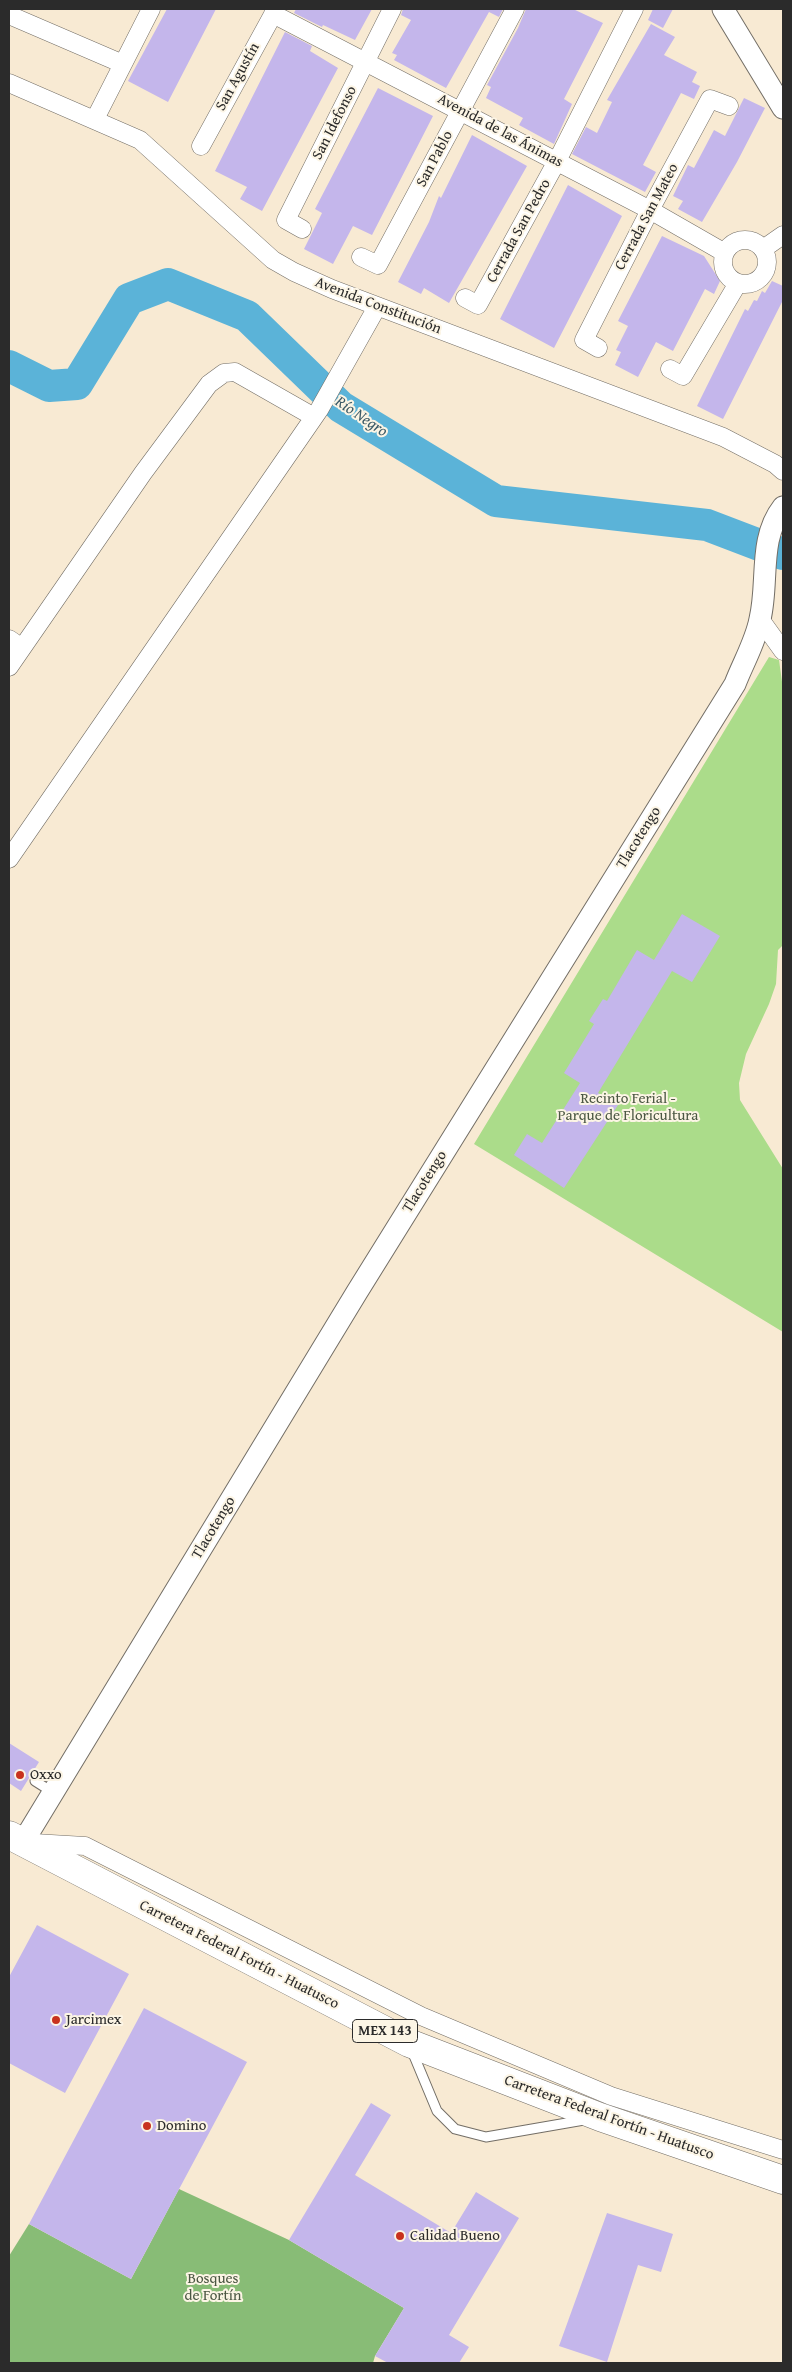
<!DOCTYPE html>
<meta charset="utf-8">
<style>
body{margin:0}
#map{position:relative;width:792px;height:2372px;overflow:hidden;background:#f8ead3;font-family:"Gentium Book Plus",serif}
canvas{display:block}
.frame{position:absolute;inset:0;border:10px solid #2b2b2b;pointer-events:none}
</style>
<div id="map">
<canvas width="792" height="2372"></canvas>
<div class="frame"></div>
</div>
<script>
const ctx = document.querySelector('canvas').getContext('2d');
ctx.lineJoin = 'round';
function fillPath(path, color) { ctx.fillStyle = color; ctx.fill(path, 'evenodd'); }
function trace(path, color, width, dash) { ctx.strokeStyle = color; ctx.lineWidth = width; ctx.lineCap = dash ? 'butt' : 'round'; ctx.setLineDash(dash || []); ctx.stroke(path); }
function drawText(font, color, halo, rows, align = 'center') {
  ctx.font = font + ' "Gentium Book Plus",serif'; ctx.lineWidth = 4; ctx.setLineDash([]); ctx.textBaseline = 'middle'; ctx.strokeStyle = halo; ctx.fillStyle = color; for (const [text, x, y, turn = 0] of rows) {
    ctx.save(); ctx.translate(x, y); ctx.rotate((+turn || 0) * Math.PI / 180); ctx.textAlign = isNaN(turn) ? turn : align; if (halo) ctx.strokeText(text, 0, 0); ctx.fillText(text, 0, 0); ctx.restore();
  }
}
const green = new Path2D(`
 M 769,657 L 779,660 L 783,689 L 783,945 L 778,950 L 776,984 L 769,1004 L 746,1054 L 739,1083 L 740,1100 L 783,1169 L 783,1332 L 474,1144 Z`);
const forest = new Path2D(`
 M 179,2189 L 289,2240 L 404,2308 L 375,2356 L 373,2363 L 9,2363 L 9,2256 L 29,2224 L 131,2279 Z`);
const river = new Path2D(`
 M 9,366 L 49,386 L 77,384 L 129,299 L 168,284 L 247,316 L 341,407 L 496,501 L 707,525 L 783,554`);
const building = new Path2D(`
 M 167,9 L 216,9 L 168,102 L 128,81 Z
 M 296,9 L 372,9 L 355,40 L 323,25 L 322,27 L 294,13 Z
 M 403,9 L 503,9 L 499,17 L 489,12 L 446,88 L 394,60 L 397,55 L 392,53 L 411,20 L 401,15 Z
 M 526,9 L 573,9 L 603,23 L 564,99 L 572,104 L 554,144 L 519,125 L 523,118 L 486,98 L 491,87 L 487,85 L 518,28 Z
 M 653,9 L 673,9 L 663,28 L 648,20 Z
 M 651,24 L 675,37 L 664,55 L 697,72 L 692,82 L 700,86 L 694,99 L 681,93 L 643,165 L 656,172 L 645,192 L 572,154 L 586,127 L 597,133 L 612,102 L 607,100 Z
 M 285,32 L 312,46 L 310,51 L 338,68 L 262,211 L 240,199 L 247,187 L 215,171 Z
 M 378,88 L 433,116 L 372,235 L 353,226 L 333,264 L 304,249 L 322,213 L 315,209 Z
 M 744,98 L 765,108 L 737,162 L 702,222 L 678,209 L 683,201 L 673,196 L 688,165 L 694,168 L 714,130 L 725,136 Z
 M 472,135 L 527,166 L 449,303 L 424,288 L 421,294 L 398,282 L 429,222 L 439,196 L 441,198 Z
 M 568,185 L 622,216 L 554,348 L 500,319 Z
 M 662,236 L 704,256 L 720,281 L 714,294 L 705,289 L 673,351 L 656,342 L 638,377 L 615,365 L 621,352 L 616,350 L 628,326 L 618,321 Z
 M 772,281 L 783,286 L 783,300 L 723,419 L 697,406 L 745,309 L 748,311 L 754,300 L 757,301 L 762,291 L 765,293 Z
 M 682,914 L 720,936 L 692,982 L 672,971 L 598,1093 L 618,1105 L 564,1188 L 514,1155 L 527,1134 L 542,1143 L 580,1083 L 564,1073 L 594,1024 L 589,1021 L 603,999 L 607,1001 L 637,950 L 654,960 Z
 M 9,1743 L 39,1762 L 21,1791 L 9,1783 Z
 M 37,1925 L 129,1974 L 65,2093 L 9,2063 L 9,1977 Z
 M 144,2008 L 247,2062 L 131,2279 L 29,2224 Z
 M 371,2103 L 391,2115 L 355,2175 L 451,2233 L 476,2192 L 519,2218 L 449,2335 L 469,2347 L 459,2363 L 388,2363 L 375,2356 L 404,2308 L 289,2240 Z
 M 607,2213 L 673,2234 L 661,2272 L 638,2265 L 607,2362 L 559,2346 Z`);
const service = new Path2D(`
 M 35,1781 L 54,1793
 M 412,2051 L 437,2111 L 455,2129 L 486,2137 L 584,2120`);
const minor = new Path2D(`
 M 273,14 L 650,210 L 725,253
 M 9,15 L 123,64
 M 9,83 L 140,140 L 273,260 L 294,272 L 332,289 L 723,437 L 775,464 L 783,471
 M 95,119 L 151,9
 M 201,146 L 276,9
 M 302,229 L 286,220 L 392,9
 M723 262a22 22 0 1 1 44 0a22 22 0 1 1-44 0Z
 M 763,249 L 783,235
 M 361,257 L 378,265 L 515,9
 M 465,298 L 478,305 L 557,161 L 634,9
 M 598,348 L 584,340 L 650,210 L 710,99 L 729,106
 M 670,369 L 683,376 L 738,283
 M 760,619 L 783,651
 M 9,639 L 22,648
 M 9,667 L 143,473 L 209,384 L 224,373 L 235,372 L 314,417
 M 9,859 L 319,410 L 377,307
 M 34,1843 L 85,1846 L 421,2016 L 611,2096 L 783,2150`);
const tertiary = new Path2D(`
 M 723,9 L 783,108
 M 23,1842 L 357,1292 L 735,684 C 743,663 756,641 760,619 C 769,582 758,539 783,507`);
const primary = new Path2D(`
 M 9,1835 L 409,2043 L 600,2117 L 783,2180`);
const markers = [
 [20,1775,5,"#c8321e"],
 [56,2020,5,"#c8321e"],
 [147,2126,5,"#c8321e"],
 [400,2236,5,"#c8321e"]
];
const shields = [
 [385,2031,65]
];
const shieldNames = [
 ["MEX 143",385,2031]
];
const streetNames = [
 ["San Agustín",238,77,-61],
 ["San Idefonso",335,123,-63],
 ["Avenida de las Ánimas",500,131,28],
 ["San Pablo",435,159,-62],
 ["Cerrada San Mateo",647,217,-62],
 ["Cerrada San Pedro",519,231,-61],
 ["Avenida Constitución",378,306,21],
 ["Tlacotengo",639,838,-58],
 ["Tlacotengo",425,1182,-58],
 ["Tlacotengo",214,1528,-59],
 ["Carretera Federal Fortín - Huatusco",239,1955,27],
 ["Carretera Federal Fortín - Huatusco",609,2118,20]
];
const parkNames = [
 ["Recinto Ferial -",628,1099],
 ["Parque de Floricultura",628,1116],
 ["Bosques",213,2279],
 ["de Fortín",213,2296]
];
const poiNames = [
 ["Oxxo",30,1775],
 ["Jarcimex",66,2020],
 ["Domino",157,2126],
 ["Calidad Bueno",410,2236]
];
const waterNames = [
 ["Río Negro",361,417,34]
];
fillPath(green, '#abdc8a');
fillPath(forest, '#88bc76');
trace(river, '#5bb3d8', 32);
fillPath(building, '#c4b6eb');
trace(service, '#736e66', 11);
trace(minor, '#736e66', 19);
trace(tertiary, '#736e66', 23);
trace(primary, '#736e66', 29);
trace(service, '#fff', 9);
trace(minor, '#fff', 18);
trace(tertiary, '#fff', 21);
trace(primary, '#fff', 28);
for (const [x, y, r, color] of markers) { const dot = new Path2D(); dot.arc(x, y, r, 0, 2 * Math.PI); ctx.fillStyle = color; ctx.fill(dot); trace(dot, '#fcf5e5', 2); }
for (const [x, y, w] of shields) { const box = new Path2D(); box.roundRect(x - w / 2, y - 11.5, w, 23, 4); ctx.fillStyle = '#fcf5e5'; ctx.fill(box); trace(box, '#2b2b2b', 1); }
drawText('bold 14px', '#2b2b2b', null, shieldNames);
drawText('15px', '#2b2b2b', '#fcf5e5', streetNames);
drawText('15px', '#4b5743', '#fcf5e5', parkNames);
drawText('15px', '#2b2b2b', '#fcf5e5', poiNames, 'left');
drawText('italic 16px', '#3c5b68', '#fcf5e5', waterNames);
</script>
